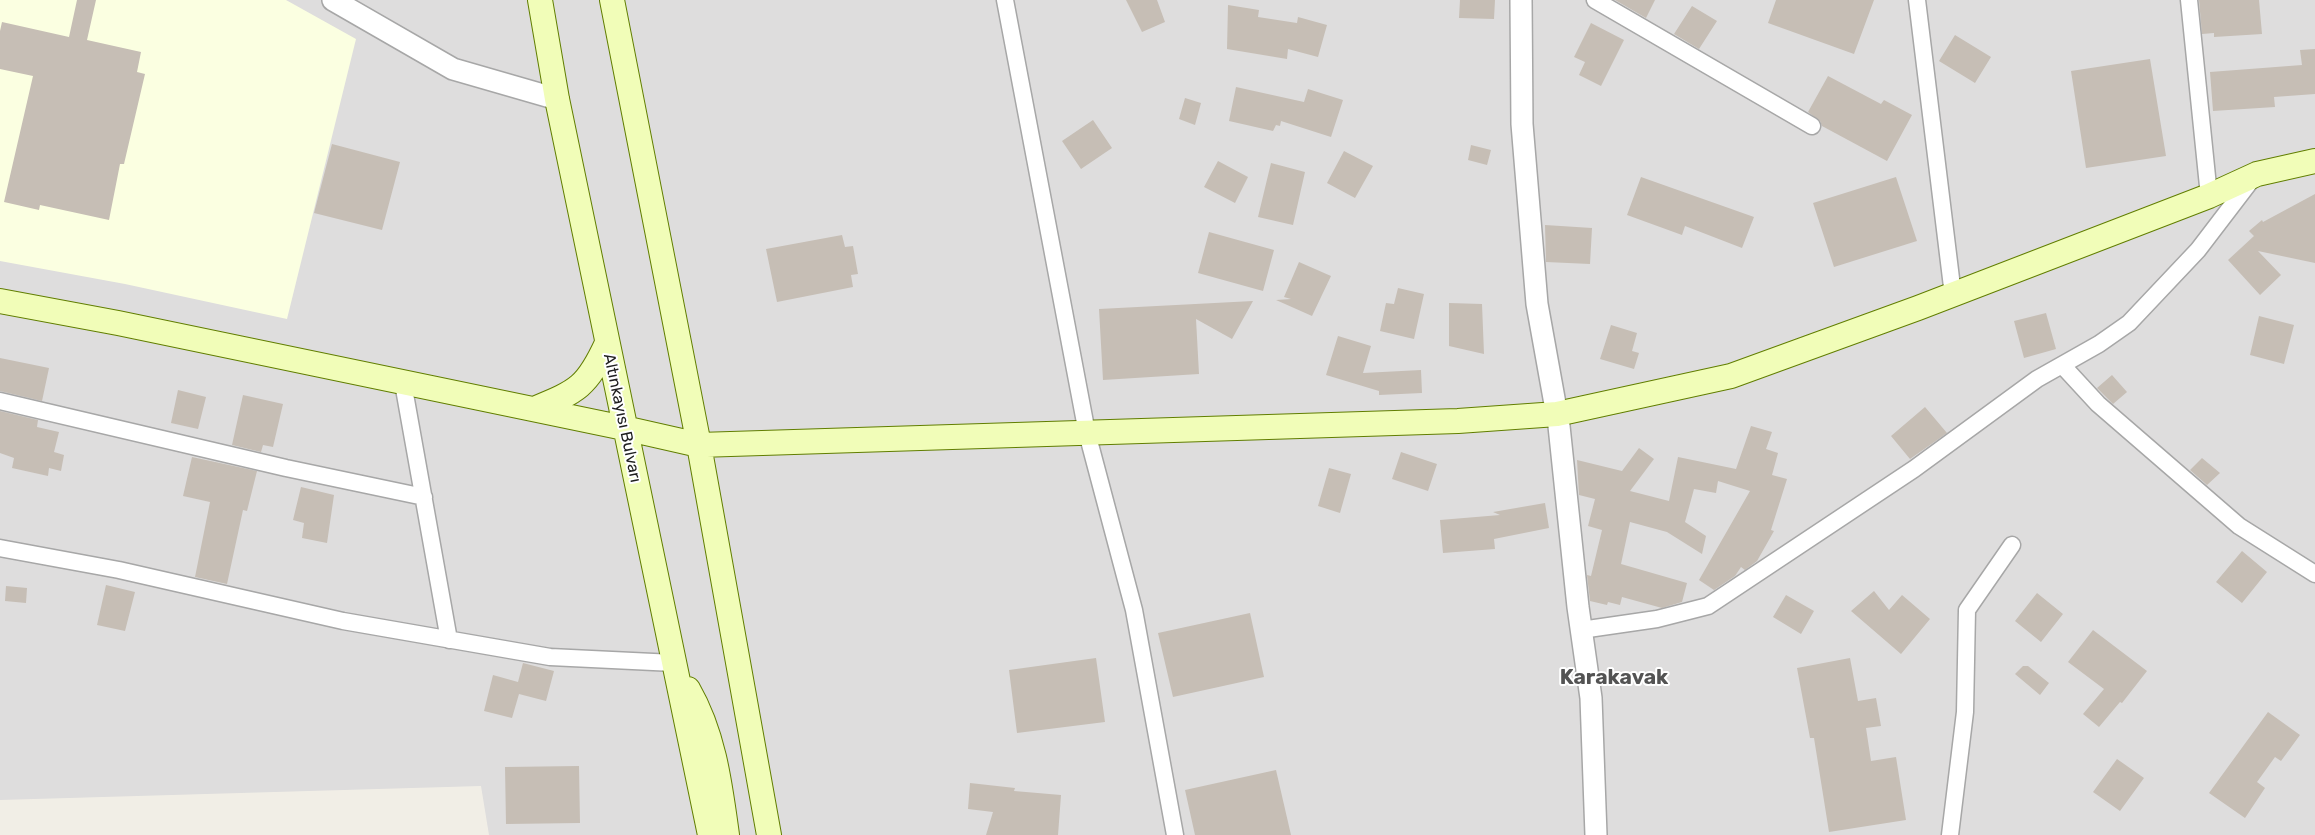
<!DOCTYPE html>
<meta charset="utf-8">
<style>
body{margin:0}
canvas{display:block;background:#f1eee6}
</style>
<canvas width="2315" height="835"></canvas>
<script>
const ctx = document.querySelector('canvas').getContext('2d');
ctx.lineJoin = 'round';
function fillPath(path, color) { ctx.fillStyle = color; ctx.fill(path, 'evenodd'); }
function trace(path, color, width, dash) { ctx.strokeStyle = color; ctx.lineWidth = width; ctx.lineCap = dash ? 'butt' : 'round'; ctx.setLineDash(dash || []); ctx.stroke(path); }
function drawText(font, color, halo, rows, align = 'center') {
  ctx.font = font + ' Rubik,sans-serif'; ctx.lineWidth = 4; ctx.setLineDash([]); ctx.textBaseline = 'middle'; ctx.strokeStyle = halo; ctx.fillStyle = color; for (const [text, x, y, turn = 0] of rows) {
    ctx.save(); ctx.translate(x, y); ctx.rotate((+turn || 0) * Math.PI / 180); ctx.textAlign = isNaN(turn) ? turn : align; if (halo) ctx.strokeText(text, 0, 0); ctx.fillText(text, 0, 0); ctx.restore();
  }
}
const residential = new Path2D(`
 M 0,0 L 2315,0 L 2315,835 L 489,835 L 481,786 L 0,800 Z`);
const education = new Path2D(`
 M 0,0 L 286,0 L 356,39 L 287,319 L 125,284 L 0,261 Z`);
const building = new Path2D(`
 M 77,0 L 96,0 L 87,40 L 141,52 L 137,72 L 145,74 L 124,164 L 120,164 L 109,220 L 40,205 L 39,210 L 4,202 L 33,76 L 0,69 L 0,31 L 2,22 L 69,37 Z
 M 1126,0 L 1157,0 L 1165,22 L 1142,32 Z
 M 1460,0 L 1495,0 L 1494,19 L 1459,18 Z
 M 1615,0 L 1655,0 L 1646,18 Z
 M 1776,0 L 1874,0 L 1854,54 L 1768,23 Z
 M 2199,0 L 2259,0 L 2262,34 L 2214,37 L 2214,33 L 2202,34 Z
 M 1228,5 L 1259,10 L 1258,17 L 1297,23 L 1298,17 L 1327,25 L 1318,57 L 1288,49 L 1287,59 L 1227,49 Z
 M 1692,6 L 1717,21 L 1699,49 L 1674,34 Z
 M 1591,23 L 1624,40 L 1601,86 L 1579,75 L 1585,62 L 1574,57 Z
 M 1955,35 L 1991,57 L 1975,83 L 1939,61 Z
 M 2315,49 L 2315,94 L 2274,97 L 2275,107 L 2213,111 L 2210,72 L 2302,65 L 2300,50 Z
 M 2150,59 L 2166,156 L 2086,168 L 2071,71 Z
 M 1828,76 L 1881,104 L 1884,100 L 1912,115 L 1887,161 L 1822,126 L 1820,121 L 1808,112 Z
 M 1236,87 L 1304,102 L 1308,89 L 1343,100 L 1331,137 L 1281,121 L 1280,126 L 1276,125 L 1273,131 L 1229,121 Z
 M 1185,98 L 1201,103 L 1195,125 L 1179,119 Z
 M 1093,120 L 1112,148 L 1081,169 L 1062,141 Z
 M 332,144 L 400,162 L 382,230 L 314,213 Z
 M 1471,145 L 1491,150 L 1487,165 L 1468,160 Z
 M 1344,151 L 1373,166 L 1355,198 L 1327,183 Z
 M 1218,161 L 1248,177 L 1235,203 L 1204,187 Z
 M 1271,163 L 1305,172 L 1293,225 L 1258,217 Z
 M 1641,177 L 1754,217 L 1742,248 L 1685,226 L 1682,235 L 1627,215 Z
 M 1896,177 L 1917,241 L 1834,267 L 1813,203 Z
 M 2315,194 L 2315,263 L 2258,251 L 2281,275 L 2260,295 L 2228,260 L 2254,236 L 2249,231 L 2262,220 L 2263,222 Z
 M 1545,225 L 1592,228 L 1590,264 L 1546,262 Z
 M 1209,232 L 1274,250 L 1263,291 L 1198,273 Z
 M 842,235 L 845,247 L 853,246 L 858,274 L 851,275 L 853,287 L 777,302 L 766,249 Z
 M 1299,262 L 1331,276 L 1312,316 L 1276,300 L 1291,299 L 1284,297 Z
 M 1398,288 L 1424,294 L 1414,339 L 1380,331 L 1386,303 L 1394,304 Z
 M 1253,301 L 1232,339 L 1196,319 L 1199,374 L 1103,380 L 1099,309 Z
 M 1449,303 L 1482,304 L 1484,354 L 1449,346 Z
 M 2046,313 L 2056,349 L 2024,358 L 2014,321 Z
 M 2259,316 L 2294,325 L 2284,364 L 2250,355 Z
 M 1611,325 L 1637,333 L 1632,351 L 1639,353 L 1634,369 L 1600,359 Z
 M 1338,336 L 1371,346 L 1363,373 L 1421,370 L 1422,393 L 1379,395 L 1379,391 L 1326,375 Z
 M 0,358 L 49,368 L 42,401 L 0,391 Z
 M 2112,375 L 2127,392 L 2113,404 L 2097,388 Z
 M 178,390 L 206,397 L 198,429 L 171,423 Z
 M 243,395 L 283,404 L 273,447 L 263,445 L 261,452 L 232,445 Z
 M 1925,407 L 1947,433 L 1910,459 L 1891,436 Z
 M 0,411 L 38,420 L 37,427 L 59,432 L 54,452 L 64,455 L 61,471 L 49,468 L 48,476 L 12,468 L 14,458 L 0,453 Z
 M 1751,426 L 1772,432 L 1766,449 L 1778,453 L 1772,475 L 1787,479 L 1771,530 L 1774,531 L 1757,561 L 1745,570 L 1741,567 L 1735,576 L 1714,590 L 1699,580 L 1750,491 L 1718,481 L 1716,493 L 1694,489 L 1685,522 L 1706,536 L 1702,554 L 1667,532 L 1630,522 L 1621,564 L 1687,583 L 1682,602 L 1662,608 L 1622,597 L 1620,605 L 1608,602 L 1607,605 L 1590,601 L 1587,575 L 1591,576 L 1602,530 L 1588,526 L 1595,499 L 1579,495 L 1577,460 L 1622,471 L 1639,448 L 1654,459 L 1630,491 L 1669,501 L 1678,457 L 1736,469 Z
 M 1401,452 L 1437,464 L 1428,491 L 1392,479 Z
 M 192,457 L 257,471 L 247,511 L 243,510 L 227,584 L 195,577 L 210,502 L 183,496 Z
 M 2202,458 L 2220,473 L 2207,485 L 2190,470 Z
 M 1329,468 L 1351,474 L 1340,513 L 1318,506 Z
 M 301,487 L 334,495 L 327,543 L 302,538 L 304,523 L 293,520 Z
 M 1545,503 L 1549,528 L 1494,539 L 1495,549 L 1443,553 L 1440,520 L 1500,515 L 1493,512 Z
 M 2242,551 L 2267,572 L 2242,603 L 2216,582 Z
 M 106,585 L 135,592 L 125,631 L 97,625 Z
 M 6,586 L 27,588 L 26,603 L 5,601 Z
 M 1874,591 L 1889,610 L 1902,595 L 1930,619 L 1901,654 L 1851,611 Z
 M 2037,593 L 2063,614 L 2041,642 L 2015,621 Z
 M 1786,595 L 1814,611 L 1801,634 L 1773,617 Z
 M 1250,613 L 1264,677 L 1173,697 L 1158,633 Z
 M 2093,630 L 2147,671 L 2122,703 L 2120,702 L 2099,727 L 2083,714 L 2104,689 L 2068,662 Z
 M 1096,658 L 1105,722 L 1017,733 L 1009,670 Z
 M 1850,658 L 1858,701 L 1876,698 L 1881,726 L 1866,728 L 1871,761 L 1896,757 L 1906,820 L 1829,832 L 1814,738 L 1810,738 L 1797,668 Z
 M 523,663 L 554,671 L 546,701 L 519,694 L 512,718 L 484,711 L 493,675 L 518,682 Z
 M 2023,666 L 2028,666 L 2049,683 L 2040,695 L 2015,674 Z
 M 2268,712 L 2300,735 L 2281,761 L 2275,757 L 2257,782 L 2265,788 L 2245,818 L 2209,793 Z
 M 2117,759 L 2144,778 L 2120,811 L 2093,792 Z
 M 579,766 L 580,823 L 506,824 L 505,767 Z
 M 1276,770 L 1291,835 L 1195,835 L 1185,790 Z
 M 970,783 L 1015,788 L 1014,791 L 1061,795 L 1058,835 L 986,835 L 993,812 L 968,809 Z`);
const minor = new Path2D(`
 M 1005,0 L 1087,433 L 1134,610 L 1175,835
 M 1595,0 L 1812,126
 M 1917,0 L 1953,295
 M 2189,0 L 2209,196
 M 2062,365 L 2098,404 L 2239,526 L 2315,574
 M 403,383 L 449,640
 M 0,401 L 286,468 L 424,497
 M 0,548 L 119,570 L 343,621 L 550,657 L 674,663
 M 1581,630 L 1657,619 L 1708,606 L 1914,469 L 2037,379 L 2099,344 L 2129,323 L 2198,250 L 2253,178
 M 1950,835 L 1965,712 L 1967,610 L 2012,545`);
const tertiary = new Path2D(`
 M 333,0 L 453,69 L 557,99
 M 1521,0 L 1522,124 L 1537,304 L 1559,426 L 1578,607 L 1591,698 L 1596,835`);
const secondary = new Path2D(`
 M 540,0 L 557,99 L 710,835
 M 612,0 L 699,445 L 769,835
 M 0,301 L 118,323 L 624,428 L 699,445 L 1458,421 L 1557,414 L 1731,376 L 1918,308 L 2209,196 L 2257,174 L 2315,161
 M 534,409 C 578,391 587,387 607,343
 M 688,689 C 714,734 720,784 727,835`);
const streetNames = [
 ["Altınkayısı Bulvarı",622,418,78]
];
const districtNames = [
 ["Karakavak",1614,678]
];
fillPath(residential, '#dedddd');
fillPath(education, '#fbffe1');
fillPath(building, '#c6beb5');
trace(minor, '#a7a7a7', 19);
trace(tertiary, '#a7a7a7', 24);
trace(secondary, '#617e00', 26);
trace(minor, '#fff', 16);
trace(tertiary, '#fff', 21);
trace(secondary, '#f1fdb8', 24);
drawText('16px', '#202020', '#fff', streetNames);
drawText('bold 21px', '#535353', '#fff', districtNames);
</script>
